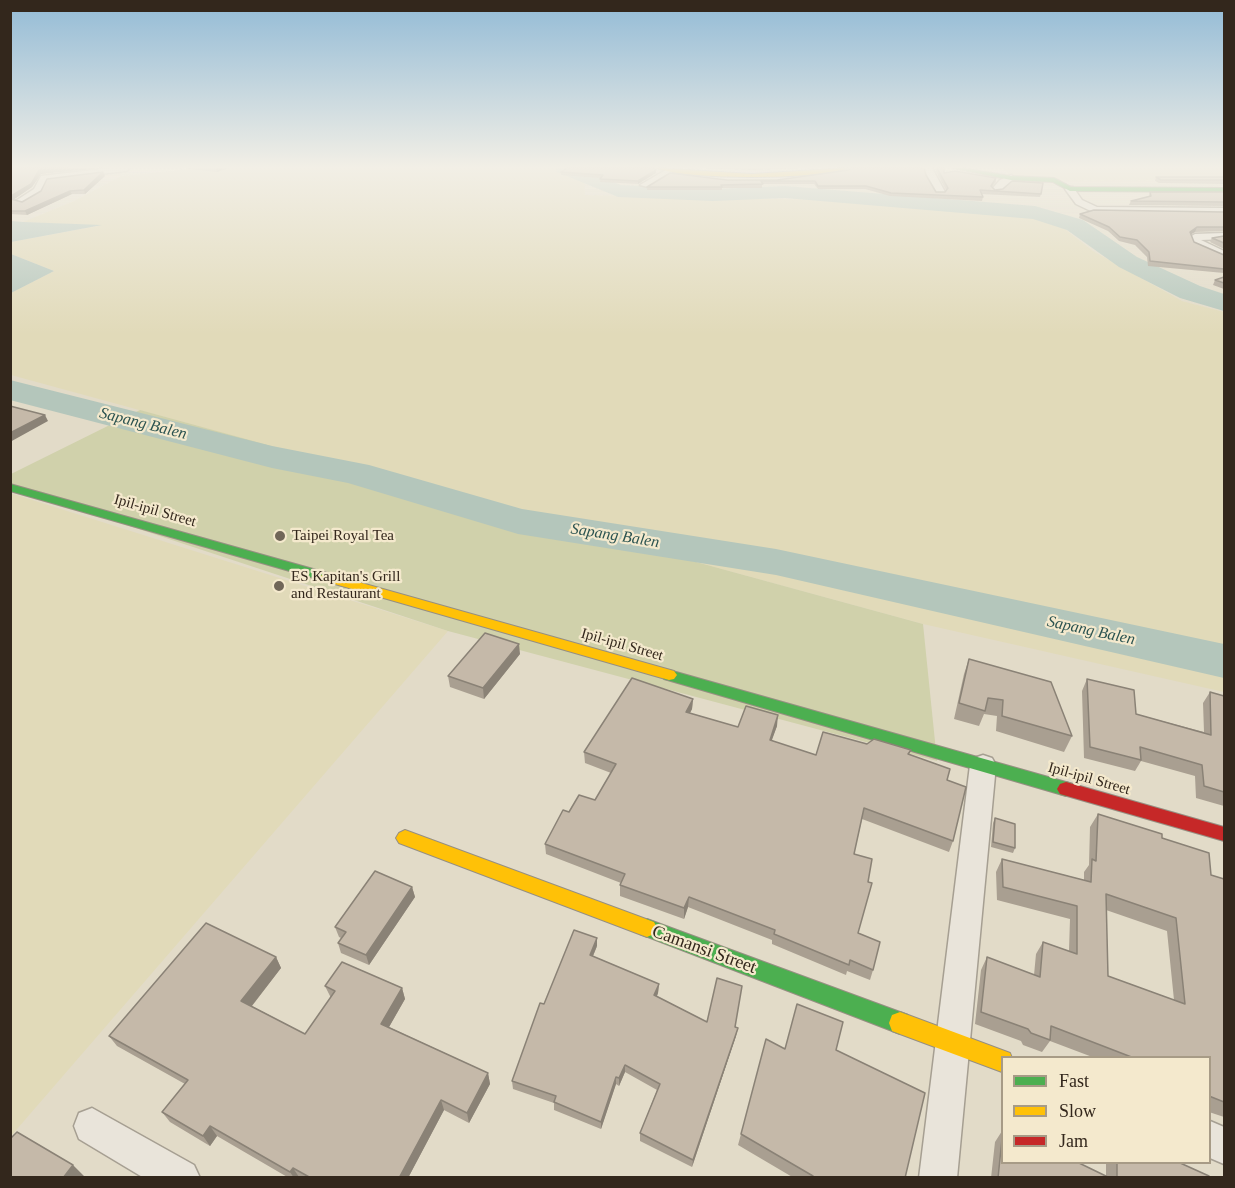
<!DOCTYPE html>
<style>
body{margin:0}
#map{position:relative;width:1235px;height:1188px;overflow:hidden;background:#e2dbc8;font-family:"Times New Roman",serif}
canvas{display:block}
.frame{position:absolute;inset:0;border:12px solid #33271c;pointer-events:none}
.legend{position:absolute;left:1001px;top:1056px;width:210px;height:108px;box-sizing:border-box;background:#f4e9cd;border:2px solid #a79b86;margin:0;padding:8px 10px;list-style:none;font-size:18px;color:#33271c}
.legend li{display:flex;align-items:center;gap:12px;height:30px}
.legend b{width:30px;border:2px solid #a79b86}
</style>
<div id="map">
<canvas width="1235" height="1188"></canvas>
<div class="frame"></div>
<ul class="legend">
<li><b style="height:8px;background:#4caf50"></b>Fast</li>
<li><b style="height:8px;background:#ffc107"></b>Slow</li>
<li><b style="height:8px;background:#c62828"></b>Jam</li>
</ul>
</div>
<script>
const ctx = document.querySelector('canvas').getContext('2d');
ctx.lineJoin = 'round';
function fillPath(path, color) { ctx.fillStyle = color; ctx.fill(path, 'evenodd'); }
function trace(path, color, width, dash) { ctx.strokeStyle = color; ctx.lineWidth = width; ctx.lineCap = dash ? 'butt' : 'round'; ctx.setLineDash(dash || []); ctx.stroke(path); }
function drawText(font, color, halo, rows, align = 'center') {
  ctx.font = font + ' "Times New Roman",serif'; ctx.lineWidth = 4.5; ctx.setLineDash([]); ctx.textBaseline = 'middle'; ctx.strokeStyle = halo; ctx.fillStyle = color; for (const [text, x, y, turn = 0] of rows) {
    ctx.save(); ctx.translate(x, y); ctx.rotate((+turn || 0) * Math.PI / 180); ctx.textAlign = isNaN(turn) ? turn : align; if (halo) ctx.strokeText(text, 0, 0); ctx.fillText(text, 0, 0); ctx.restore();
  }
}
const farmland = new Path2D(`
 M 197,168 L 584,168 L 585,195 L 831,200 L 1018,214 L 1061,226 L 1093,251 L 1182,301 L 1224,312 L 1224,692 L 923,624 L 11,375 L 11,293 L 54,271 L 11,254 L 11,242 L 98,226 L 23,222 L 74,201 L 121,176 Z
 M 1002,168 L 1224,168 L 1224,180 L 1065,181 L 1011,177 Z
 M 10,493 L 448,631 L 11,1136 L 10,1136 Z`);
const green = new Path2D(`
 M 140,410 L 923,624 L 937,761 L 448,631 L 11,487 L 11,474 Z`);
const water = new Path2D(`
 M 11,221 L 23,222 L 102,225 L 11,242 Z
 M 11,254 L 54,271 L 11,293 Z`);
const river = new Path2D(`
 M 555,168 L 579,168 L 621,185 L 713,189 L 785,186 L 1035,206 L 1083,220 L 1137,257 L 1200,286 L 1224,294 L 1224,311 L 1180,298 L 1119,267 L 1067,230 L 1033,219 L 785,198 L 713,201 L 618,197 L 557,172 Z
 M 10,380 L 272,446 L 369,465 L 522,509 L 776,549 L 1224,644 L 1224,678 L 776,575 L 518,534 L 348,483 L 272,468 L 10,400 Z`);
const street = new Path2D(`
 M 109,168 L 130,168 L 126,171 L 47,180 L 41,193 L 22,204 L 14,202 L 34,189 L 41,176 Z
 M 669,168 L 676,170 L 648,187 L 640,185 Z
 M 924,168 L 932,168 L 945,192 L 943,194 L 937,194 L 927,178 Z
 M 1011,175 L 1015,178 C 1011,183 1005,185 1000,191 L 994,191 L 992,189 L 1000,180 Z
 M 1067,187 L 1073,187 L 1082,200 L 1097,207 L 1224,208 L 1224,214 L 1095,213 L 1076,204 L 1065,189 Z
 M 1224,233 L 1224,239 L 1201,240 L 1224,251 L 1224,258 L 1193,244 L 1190,237 L 1195,234 Z
 M 983,755 L 992,758 L 996,765 L 957,1178 L 919,1178 L 970,765 L 974,758 Z
 M 92,1108 L 194,1165 L 200,1178 L 144,1178 L 79,1139 L 74,1126 L 79,1113 Z
 M 1210,1121 L 1224,1127 L 1224,1164 L 1210,1158 Z`);
const fast = new Path2D(`
 M 953,168 L 962,168 L 1011,176 L 1054,178 L 1071,187 L 1224,188 L 1224,192 L 1070,191 L 1053,182 L 1011,180 Z
 M 10,484 L 331,574 L 333,577 L 326,581 L 321,580 L 10,491 Z
 M 669,670 L 1066,782 L 1072,784 L 1075,789 L 1072,794 L 1066,796 L 664,679 L 661,675 L 664,671 Z
 M 647,919 L 900,1012 L 908,1015 L 911,1023 L 908,1031 L 900,1034 L 640,934 L 637,928 L 640,922 Z`);
const slow = new Path2D(`
 M 657,168 L 752,174 L 847,168 C 820,180 684,180 657,168 Z
 M 326,573 L 674,671 L 677,675 L 674,679 L 669,680 L 321,580 L 319,577 Z
 M 405,830 L 654,922 L 657,928 L 654,934 L 647,937 L 399,843 L 396,838 L 399,833 Z
 M 900,1012 L 1002,1050 L 1010,1053 L 1012,1058 L 1002,1058 L 1002,1072 L 900,1034 L 892,1031 L 889,1023 L 892,1015 Z`);
const jam = new Path2D(`
 M 1066,782 L 1224,827 L 1224,841 L 1060,794 L 1057,789 L 1060,784 Z`);
const wall = new Path2D(`
 M 10,168 L 41,174 L 32,187 L 13,200 L 22,202 L 105,176 L 85,194 L 72,194 L 27,215 L 10,214 Z
 M 183,168 L 229,168 L 217,172 Z
 M 697,168 L 807,168 L 752,170 Z
 M 934,168 L 944,168 L 944,173 L 996,178 L 996,182 L 992,187 L 995,190 L 1041,194 L 1040,197 L 981,194 L 983,197 L 982,201 L 890,196 L 865,189 L 818,189 L 814,184 L 762,184 L 762,188 L 722,188 L 722,190 L 647,190 L 647,187 L 727,180 L 777,180 L 849,170 L 926,175 L 936,192 L 945,192 L 946,190 Z
 M 656,170 L 656,173 L 638,184 L 600,182 L 601,178 L 561,175 L 561,172 Z
 M 1156,177 L 1224,177 L 1224,186 L 1224,184 L 1159,183 L 1155,181 Z
 M 1150,192 L 1224,192 L 1224,208 L 1224,206 L 1129,205 L 1131,201 L 1149,196 Z
 M 1224,212 L 1224,231 L 1195,232 L 1191,234 L 1194,242 L 1224,255 L 1224,273 L 1148,266 L 1147,257 L 1135,245 L 1119,241 L 1108,231 L 1079,218 L 1080,214 Z
 M 1224,236 L 1224,249 L 1210,242 L 1212,238 Z
 M 1224,277 L 1224,289 L 1213,285 L 1215,280 Z
 M 520,654 L 484,699 L 450,687 L 448,676 Z
 M 969,659 L 1072,736 L 1064,752 L 996,731 L 997,716 L 984,714 L 979,726 L 954,719 L 964,674 Z
 M 1087,679 L 1136,714 L 1204,732 L 1203,703 L 1210,692 L 1224,696 L 1224,806 L 1196,798 L 1195,776 L 1141,761 L 1135,771 L 1084,758 L 1082,691 Z
 M 693,699 L 692,709 L 690,713 L 738,727 L 777,726 L 771,741 L 816,755 L 867,744 L 911,750 L 909,754 L 947,780 L 953,841 L 949,852 L 862,819 L 854,854 L 858,933 L 873,970 L 870,980 L 847,971 L 846,975 L 772,944 L 772,940 L 688,907 L 684,919 L 620,896 L 620,885 L 621,883 L 546,854 L 545,844 L 569,812 L 595,800 L 611,773 L 585,763 L 584,752 Z
 M 1098,814 L 1162,838 L 1211,875 L 1224,879 L 1224,1117 L 1209,1112 L 1209,1058 L 1095,1058 L 1050,1041 L 1042,1052 L 1023,1045 L 1021,1041 L 975,1024 L 981,970 L 987,957 L 1034,975 L 1036,954 L 1043,942 L 1069,951 L 1070,919 L 997,900 L 996,872 L 1002,859 L 1084,880 L 1084,872 L 1089,865 L 1090,827 ZM 1106,910 L 1167,931 L 1174,1000 L 1108,976 Z
 M 995,818 L 1015,848 L 1013,853 L 991,847 L 993,823 Z
 M 412,887 L 415,897 L 369,965 L 341,953 L 338,943 L 341,938 L 339,937 L 335,927 Z
 M 597,946 L 593,956 L 659,984 L 658,993 L 657,996 L 707,1022 L 735,1027 L 736,1036 L 692,1167 L 640,1141 L 640,1133 L 657,1090 L 625,1072 L 619,1086 L 616,1084 L 601,1129 L 554,1110 L 554,1103 L 513,1089 L 512,1081 L 544,1004 Z
 M 276,957 L 281,968 L 252,1006 L 305,1034 L 331,998 L 325,986 L 402,988 L 405,999 L 389,1027 L 488,1073 L 490,1084 L 469,1123 L 444,1110 L 408,1178 L 289,1178 L 217,1136 L 210,1146 L 170,1122 L 162,1112 L 185,1084 L 117,1046 L 109,1036 Z
 M 785,1049 L 836,1050 L 905,1178 L 794,1178 L 738,1145 L 741,1134 Z
 M 1002,1131 L 1002,1162 L 1106,1176 L 1106,1162 L 1178,1162 L 1209,1178 L 991,1178 L 995,1142 Z`);
const shadedWall = new Path2D(`
 M 67,168 L 101,168 L 41,174 L 32,187 L 13,200 L 11,199 L 11,196 L 39,170 Z
 M 220,168 L 229,168 L 217,172 L 216,169 Z
 M 656,170 L 656,173 L 638,184 L 638,181 Z
 M 103,172 L 105,176 L 85,194 L 84,190 Z
 M 70,191 L 72,194 L 27,215 L 25,211 Z
 M 1197,227 L 1195,232 L 1188,236 L 1190,232 Z
 M 45,415 L 48,421 L 10,442 L 10,433 Z
 M 519,644 L 520,654 L 484,699 L 483,688 Z
 M 693,699 L 692,709 L 685,722 L 686,712 Z
 M 778,715 L 777,726 L 768,751 L 770,740 Z
 M 412,887 L 415,897 L 369,965 L 366,955 Z
 M 689,897 L 688,907 L 684,919 L 684,908 Z
 M 597,938 L 597,946 L 590,963 L 590,955 Z
 M 276,957 L 281,968 L 247,1012 L 241,1001 Z
 M 659,984 L 658,993 L 654,1003 L 654,995 Z
 M 402,988 L 405,999 L 385,1034 L 381,1024 Z
 M 738,1028 L 736,1036 L 692,1167 L 693,1160 Z
 M 625,1065 L 625,1072 L 619,1086 L 619,1078 Z
 M 488,1073 L 490,1084 L 469,1123 L 467,1113 Z
 M 616,1077 L 616,1084 L 601,1129 L 601,1122 Z
 M 441,1100 L 444,1110 L 408,1178 L 399,1178 Z
 M 210,1126 L 217,1136 L 210,1146 L 203,1136 Z
 M 73,1165 L 84,1176 L 82,1178 L 63,1178 Z
 M 293,1168 L 299,1177 L 299,1178 L 294,1178 L 290,1172 Z`);
const building = new Path2D(`
 M 10,168 L 67,168 L 39,170 L 31,184 L 11,196 L 11,199 L 22,202 L 41,191 L 47,179 L 103,172 L 84,190 L 70,191 L 25,211 L 10,211 Z
 M 567,168 L 654,168 L 656,170 L 638,181 L 600,179 L 603,175 L 561,172 Z
 M 851,168 L 924,168 L 926,175 L 936,192 L 945,192 L 948,188 L 937,168 L 944,168 L 944,173 L 955,171 L 996,178 L 991,186 L 995,190 L 1003,189 L 1012,181 L 1043,183 L 1041,194 L 980,190 L 983,197 L 891,193 L 866,186 L 818,186 L 815,181 L 761,181 L 763,184 L 721,185 L 722,187 L 647,187 L 670,173 L 727,180 L 777,180 L 849,170 Z
 M 1156,177 L 1224,177 L 1224,180 L 1161,180 Z
 M 1150,192 L 1224,192 L 1224,202 L 1131,201 L 1151,196 Z
 M 1094,210 L 1224,212 L 1224,227 L 1197,227 L 1190,232 L 1194,242 L 1224,255 L 1224,269 L 1150,261 L 1149,252 L 1137,240 L 1120,237 L 1109,227 L 1080,214 Z
 M 1224,236 L 1224,243 L 1212,238 Z
 M 1224,277 L 1224,283 L 1215,280 Z
 M 10,406 L 45,415 L 10,433 Z
 M 485,633 L 519,644 L 483,688 L 448,676 Z
 M 969,659 L 1051,682 L 1072,736 L 1002,716 L 1003,700 L 988,698 L 985,711 L 959,703 Z
 M 632,678 L 693,699 L 686,712 L 738,727 L 746,706 L 778,715 L 770,740 L 816,755 L 823,732 L 867,744 L 874,739 L 911,750 L 908,754 L 950,769 L 947,780 L 966,787 L 953,841 L 864,808 L 854,854 L 872,859 L 868,882 L 872,883 L 858,933 L 880,942 L 873,970 L 850,960 L 849,965 L 774,934 L 775,930 L 689,897 L 684,908 L 620,885 L 625,874 L 545,844 L 563,810 L 569,812 L 579,795 L 595,800 L 616,764 L 584,752 Z
 M 1087,679 L 1134,690 L 1136,714 L 1211,735 L 1210,692 L 1224,696 L 1224,792 L 1204,786 L 1202,765 L 1140,747 L 1141,760 L 1090,747 Z
 M 1098,814 L 1162,834 L 1162,838 L 1209,853 L 1211,875 L 1224,879 L 1224,1102 L 1209,1096 L 1209,1058 L 1134,1058 L 1051,1026 L 1050,1040 L 1031,1033 L 1028,1029 L 981,1012 L 987,957 L 1040,977 L 1043,942 L 1077,954 L 1077,906 L 1003,887 L 1002,859 L 1091,882 L 1092,859 L 1096,861 ZM 1106,894 L 1176,918 L 1185,1004 L 1108,976 Z
 M 995,818 L 1015,824 L 1015,848 L 993,842 Z
 M 375,871 L 412,887 L 366,955 L 338,943 L 346,932 L 335,927 Z
 M 206,923 L 276,957 L 241,1001 L 305,1034 L 335,991 L 325,986 L 342,962 L 402,988 L 381,1024 L 488,1073 L 467,1113 L 441,1100 L 399,1178 L 311,1178 L 293,1168 L 290,1172 L 210,1126 L 203,1136 L 162,1112 L 188,1080 L 109,1036 Z
 M 574,930 L 597,938 L 590,955 L 659,984 L 654,995 L 707,1022 L 717,978 L 742,986 L 735,1027 L 738,1028 L 693,1160 L 640,1133 L 660,1084 L 625,1065 L 619,1078 L 616,1077 L 601,1122 L 554,1102 L 556,1096 L 512,1081 L 540,1003 L 544,1004 Z
 M 797,1004 L 843,1022 L 836,1050 L 925,1093 L 905,1178 L 812,1178 L 813,1176 L 741,1134 L 766,1039 L 785,1049 Z
 M 17,1132 L 73,1165 L 63,1178 L 10,1178 L 10,1139 Z
 M 1002,1139 L 1002,1162 L 1077,1162 L 1110,1178 L 998,1178 Z
 M 1117,1162 L 1178,1162 L 1209,1176 L 1209,1178 L 1117,1178 Z`);
const markers = [
 [280,536,6,"#706658"],
 [279,586,6,"#706658"]
];
const streetNames = [
 ["Ipil-ipil Street",155,511,16],
 ["Ipil-ipil Street",622,645,16],
 ["Ipil-ipil Street",1089,779,16]
];
const poiNames = [
 ["Taipei Royal Tea",292,536],
 ["ES Kapitan's Grill",291,577],
 ["and Restaurant",291,594]
];
const waterNames = [
 ["Sapang Balen",143,424,14],
 ["Sapang Balen",615,536,9],
 ["Sapang Balen",1091,631,12]
];
const nearStreetnames = [
 ["Camansi Street",704,950,20]
];
fillPath(farmland, '#e1dab9');
fillPath(green, '#d0d1ab');
fillPath(water, '#b4c6bb');
fillPath(river, '#b4c6bb');
trace(street, '#a69f92', 3);
trace(fast, '#968f82', 2);
trace(slow, '#968f82', 2);
trace(jam, '#968f82', 2);
fillPath(street, '#e9e4da');
fillPath(fast, '#4caf50');
fillPath(slow, '#ffc107');
fillPath(jam, '#c62828');
fillPath(wall, '#a99f91');
fillPath(shadedWall, '#8a8276');
fillPath(building, '#c5b9a9');
trace(building, '#8a8276', 1.5);
const sky = ctx.createLinearGradient(0, 0, 0, 334);
sky.addColorStop(0, '#93bbd6');
sky.addColorStop(0.5, '#f2efe6');
sky.addColorStop(1, '#f2efe600');
ctx.fillStyle = sky;
ctx.fillRect(0, 0, 1235, 334);
for (const [x, y, r, color] of markers) { const dot = new Path2D(); dot.arc(x, y, r, 0, 2 * Math.PI); ctx.fillStyle = color; ctx.fill(dot); trace(dot, '#f4e9cd', 2); }
drawText('15px', '#33271c', '#f4e9cd', streetNames);
drawText('15px', '#33271c', '#f4e9cd', poiNames, 'left');
drawText('italic 16px', '#2b5350', '#f4e9cd', waterNames);
drawText('18px', '#33271c', '#f4e9cd', nearStreetnames);
</script>
